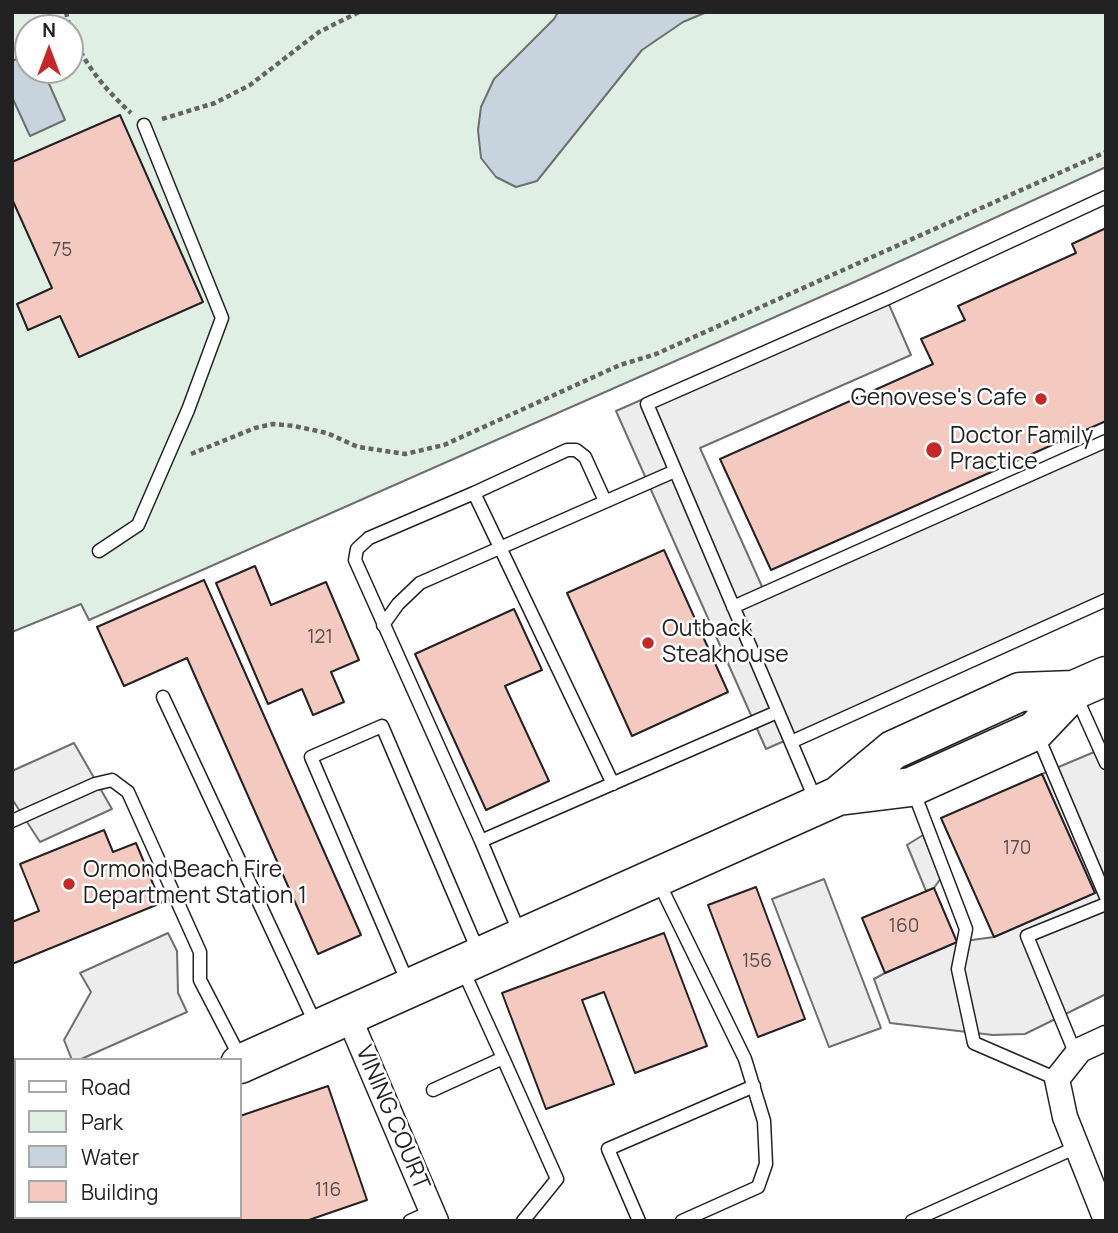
<!DOCTYPE html>
<style>
body{margin:0}
#map{position:relative;width:1118px;height:1233px;overflow:hidden;background:#fff;font-family:Manrope,sans-serif}
canvas{display:block}
.frame{position:absolute;inset:0;border:14px solid #222;pointer-events:none}
.legend{position:absolute;left:14px;top:1058px;width:228px;height:161px;box-sizing:border-box;background:#fff;border:2px solid #a7a7a7;margin:0;padding:9px 12px;list-style:none;font-size:21px;color:#222}
.legend li{display:flex;align-items:center;gap:14px;height:35px}
.legend b{width:35px;border:2px solid #a7a7a7}
.north{position:absolute;left:14px;top:14px;width:70px;height:70px;box-sizing:border-box;background:#fff;border:2px solid #a7a7a7;border-radius:50%;rotate:0deg;font-size:19px;font-weight:700;line-height:28px;text-align:center;color:#222}
.north::after{content:'';display:block;margin:auto;width:24px;height:32px;background:#c62828;clip-path:polygon(50% 0,100% 100%,50% 72%,0 100%)}
</style>
<div id="map">
<canvas width="1118" height="1233"></canvas>
<div class="frame"></div>
<ul class="legend">
<li><b style="height:9px;background:#fff"></b>Road</li>
<li><b style="height:19px;background:#e0efe3"></b>Park</li>
<li><b style="height:19px;background:#c7d3dd"></b>Water</li>
<li><b style="height:19px;background:#f3c9c0"></b>Building</li>
</ul>
<div class="north">N</div>
</div>
<script>
const ctx = document.querySelector('canvas').getContext('2d');
ctx.lineJoin = 'round';
function fillPath(path, color) { ctx.fillStyle = color; ctx.fill(path, 'evenodd'); }
function trace(path, color, width, dash) { ctx.strokeStyle = color; ctx.lineWidth = width; ctx.lineCap = dash ? 'butt' : 'round'; ctx.setLineDash(dash || []); ctx.stroke(path); }
function drawText(font, color, halo, rows, align = 'center') {
  ctx.font = font + ' Manrope,sans-serif'; ctx.lineWidth = 5; ctx.setLineDash([]); ctx.textBaseline = 'middle'; ctx.strokeStyle = halo; ctx.fillStyle = color; for (const [text, x, y, turn = 0] of rows) {
    ctx.save(); ctx.translate(x, y); ctx.rotate((+turn || 0) * Math.PI / 180); ctx.textAlign = isNaN(turn) ? turn : align; if (halo) ctx.strokeText(text, 0, 0); ctx.fillText(text, 0, 0); ctx.restore();
  }
}
const green = new Path2D(`
 M 12,12 L 1106,12 L 1106,167 L 861,279 L 89,620 L 81,604 L 12,632 ZM 28,28 L 70,28 L 70,70 L 28,70 Z`);
const parking = new Path2D(`
 M 884,293 L 911,355 L 700,448 L 764,591 L 1106,441 L 1106,600 L 766,749 L 616,411 Z
 M 74,743 L 112,809 L 40,842 L 12,799 L 12,771 Z
 M 1106,747 L 1106,994 L 1025,1034 L 993,1035 L 890,1023 L 874,979 L 885,973 L 957,942 L 994,937 L 1094,893 L 1042,774 Z
 M 923,835 L 941,878 L 934,888 L 926,891 L 907,845 Z
 M 824,879 L 881,1028 L 829,1047 L 772,899 Z
 M 168,933 L 177,951 L 178,993 L 187,1012 L 79,1060 L 72,1060 L 64,1040 L 91,992 L 80,973 Z`);
const water = new Path2D(`
 M 558,12 L 707,12 L 683,22 L 642,50 L 537,181 L 516,187 L 496,177 L 481,158 L 478,130 L 481,107 L 494,79 L 554,19 Z
 M 28,54 L 28,70 L 43,70 L 65,120 L 30,136 L 12,97 L 12,61 Z`);
const building = new Path2D(`
 M 120,115 L 203,302 L 79,357 L 60,316 L 28,330 L 17,304 L 52,288 L 12,199 L 12,162 Z
 M 1106,228 L 1106,421 L 771,570 L 720,459 L 933,364 L 921,339 L 965,320 L 958,306 L 1076,253 L 1072,244 Z
 M 664,550 L 728,692 L 632,736 L 567,593 Z
 M 255,566 L 271,605 L 326,582 L 359,660 L 331,672 L 344,702 L 313,715 L 302,689 L 268,704 L 216,583 Z
 M 204,580 L 361,935 L 318,954 L 187,658 L 124,686 L 97,627 Z
 M 514,609 L 542,670 L 505,686 L 549,781 L 486,810 L 415,654 Z
 M 1042,774 L 1095,893 L 994,937 L 941,818 Z
 M 104,830 L 113,852 L 136,843 L 161,903 L 12,964 L 12,922 L 39,911 L 20,864 Z
 M 756,887 L 805,1019 L 758,1037 L 708,905 Z
 M 934,888 L 957,942 L 885,973 L 862,918 Z
 M 664,933 L 707,1046 L 635,1073 L 604,992 L 582,1000 L 614,1084 L 546,1109 L 502,993 Z
 M 328,1086 L 367,1200 L 306,1221 L 67,1221 L 65,1217 L 240,1217 L 240,1116 Z`);
const path = new Path2D(`
 M 66,12 C 74,52 101,86 131,113
 M 162,119 L 215,103 L 250,85 L 319,32 L 359,12
 M 191,454 L 255,428 L 273,424 L 294,426 L 327,433 L 358,447 L 405,454 L 444,445 L 620,365 L 656,354 L 1106,152`);
const lane = new Path2D(`
 M 474,493 L 613,784
 M 99,551 L 138,525 L 188,410 L 222,318 L 144,125
 M 733,607 L 1106,441
 M 383,625 L 398,604 L 420,583 L 675,471
 M 1075,694 L 1106,763
 M 163,697 L 317,1027
 M 1037,734 L 1106,897
 M 791,742 L 1106,600
 M 913,790 L 966,929 L 958,969 L 974,1043 L 1057,1079
 M 816,801 L 647,404 L 888,298 L 1106,197
 M 12,821 L 95,784 L 112,780 L 128,792 L 200,952 L 200,980 L 241,1059
 M 481,841 L 777,712
 M 658,881 L 745,1059 L 764,1121 L 766,1164 L 758,1187 L 682,1221
 M 520,934 L 481,841 L 355,560 L 357,549 L 369,538 L 474,493 L 567,450 L 576,450 L 585,457 L 605,501
 M 408,983 L 311,757 L 382,726 L 479,953
 M 1076,1055 L 1027,936 L 1106,904
 M 503,1058 L 557,1179 L 523,1221
 M 433,1090 L 503,1058 L 462,968
 M 410,1221 L 432,1211
 M 639,1221 L 608,1149 L 754,1086
 M 912,1221 L 1077,1147`);
const street = new Path2D(`
 M 348,1015 L 436,1221
 M 1106,1038 L 1080,1050 L 1057,1079 L 1065,1117 L 1106,1220
 M 32,1217 L 34,1221`);
const primary = new Path2D(`
 M 838,796 L 893,750 L 1020,692 L 1074,690 L 1106,676
 M 240,1064 L 838,796 L 911,787 L 1035,731 L 1074,690
 M 12,1150 L 16,1149
 M 12,1190 L 16,1188`);
const markers = [
 [1041,399,7,"#c62828"],
 [934,450,9,"#c62828"],
 [648,643,7,"#c62828"],
 [69,884,7,"#c62828"]
];
const numberNames = [
 ["75",62,251],
 ["121",320,638],
 ["170",1017,849],
 ["160",904,927],
 ["156",757,962],
 ["116",328,1191]
];
const poiNames = [
 ["Genovese's Cafe",1027,399,"right"],
 ["Doctor Family",950,437],
 ["Practice",950,463],
 ["Outback",662,630],
 ["Steakhouse",662,656],
 ["Ormond Beach Fire",83,871],
 ["Department Station 1",83,897]
];
const streetNames = [
 ["VINING COURT",392,1118,67]
];
fillPath(green, '#e0efe3');
trace(green, '#6f6f6f', 2);
fillPath(parking, '#ededed');
trace(parking, '#6f6f6f', 2);
fillPath(water, '#c7d3dd');
trace(water, '#6f6f6f', 2);
fillPath(building, '#f3c9c0');
trace(building, '#222', 2);
trace(lane, '#222', 15);
trace(street, '#222', 27);
trace(primary, '#222', 41);
trace(path, '#646464', 4.5, [5, 3.5]);
trace(lane, '#fff', 12);
trace(street, '#fff', 24);
trace(primary, '#fff', 38);
for (const [x, y, r, color] of markers) { const dot = new Path2D(); dot.arc(x, y, r, 0, 2 * Math.PI); ctx.fillStyle = color; ctx.fill(dot); trace(dot, '#fff', 2.5); }
drawText('19px', '#564c4a', null, numberNames);
drawText('23px', '#222', '#fff', poiNames, 'left');
drawText('23px', '#222', '#fff', streetNames);
</script>
